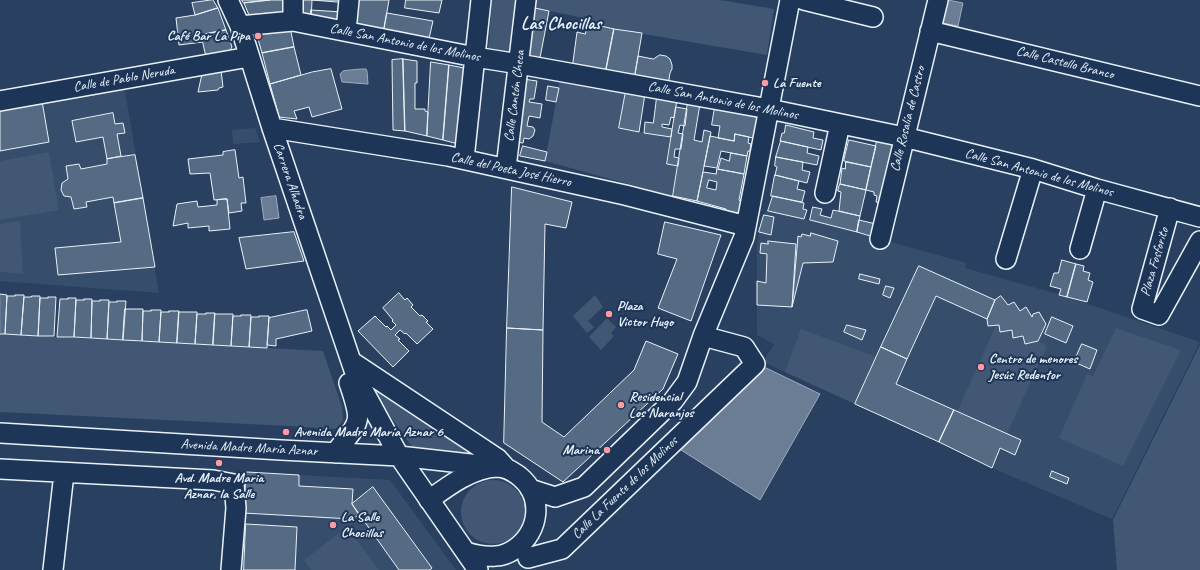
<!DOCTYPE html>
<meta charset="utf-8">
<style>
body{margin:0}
canvas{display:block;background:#294061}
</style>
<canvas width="1200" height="570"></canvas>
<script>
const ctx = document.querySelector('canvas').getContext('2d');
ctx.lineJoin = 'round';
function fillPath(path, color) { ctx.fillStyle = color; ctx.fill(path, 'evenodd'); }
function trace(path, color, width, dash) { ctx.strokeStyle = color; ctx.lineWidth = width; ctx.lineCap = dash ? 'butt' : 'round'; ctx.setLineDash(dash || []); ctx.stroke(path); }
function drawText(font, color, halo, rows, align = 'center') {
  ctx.font = font + ' Caveat,sans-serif'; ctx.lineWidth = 4; ctx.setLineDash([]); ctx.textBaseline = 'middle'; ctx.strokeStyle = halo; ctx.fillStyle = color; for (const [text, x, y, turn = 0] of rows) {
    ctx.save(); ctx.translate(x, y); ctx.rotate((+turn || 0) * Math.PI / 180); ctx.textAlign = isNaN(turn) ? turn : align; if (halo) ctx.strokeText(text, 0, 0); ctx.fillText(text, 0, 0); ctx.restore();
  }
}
const built = new Path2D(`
 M 123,79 L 159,293 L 0,281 L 0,101 Z
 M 255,128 L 260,142 L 233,144 L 232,130 Z
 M 766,211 L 823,223 L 966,263 L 965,268 L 1061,295 L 1200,342 L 1112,519 L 992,468 L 939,442 L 763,362 L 774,344 L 757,335 L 757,244 L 759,232 L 764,215 Z
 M 247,472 L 390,480 L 456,570 L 238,570 Z`);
const green = new Path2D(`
 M 492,0 L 516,0 L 511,55 L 488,51 Z
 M 536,0 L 720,0 L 774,9 L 767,55 L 614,29 L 578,21 L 579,17 L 535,8 Z
 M 560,80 L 626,91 L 619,128 L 670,137 L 666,164 L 678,166 L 672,196 L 545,161 Z
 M 49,152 L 59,210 L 0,220 L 0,161 Z
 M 20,221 L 23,274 L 0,272 L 0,224 Z
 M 595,295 L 603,307 L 588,321 L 594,327 L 587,333 L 573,316 Z
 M 607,318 L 616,327 L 611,333 L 614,336 L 601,350 L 589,337 Z
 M 996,325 L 999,325 L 1000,332 L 1012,330 L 1013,338 L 1023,336 L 1025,344 L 1038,341 L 1047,346 L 1007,434 L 957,412 Z
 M 1116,328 L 1181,350 L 1123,466 L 1059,438 L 1087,374 L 1093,376 Z
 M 801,329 L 877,357 L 855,404 L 785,372 Z
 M 0,334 L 323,351 L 342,407 L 343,421 L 338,427 L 334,429 L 290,426 L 0,412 Z
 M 1200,345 L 1200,570 L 1117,570 L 1113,520 Z
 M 368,385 L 478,455 L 415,451 Z
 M461 512a32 32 0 1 1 64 0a32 32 0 1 1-64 0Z
 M 347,527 L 379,570 L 311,570 L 304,560 Z`);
const water = new Path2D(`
 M 948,0 L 963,3 L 958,26 L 942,23 Z
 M 361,69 L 366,69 L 367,71 L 368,84 L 342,82 L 340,74 L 343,71 Z
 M 276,196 L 279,218 L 264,220 L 261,198 Z
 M 764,367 L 820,394 L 760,500 L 681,450 Z`);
const building = new Path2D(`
 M 213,0 L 218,8 L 195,15 L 192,3 Z
 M 242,0 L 270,0 L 244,3 Z
 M 270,0 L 287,0 L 290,16 L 251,20 L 244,3 Z
 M 301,0 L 312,0 L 311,22 L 300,21 Z
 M 312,0 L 342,0 L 342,2 Z
 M 352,0 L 389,0 L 383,35 L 351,30 Z
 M 406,0 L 442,0 L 439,13 L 405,8 Z
 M 218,8 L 226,30 L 201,35 L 203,42 L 179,45 L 176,18 L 195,15 Z
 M 535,8 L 549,11 L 539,63 L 526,61 Z
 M 311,10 L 342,12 L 341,24 L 311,23 Z
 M 387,13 L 433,21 L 428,43 L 383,35 Z
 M 588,23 L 614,29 L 605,75 L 572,69 L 577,32 L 585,34 Z
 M 290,27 L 294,47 L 262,53 L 256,32 Z
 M 614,29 L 642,33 L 634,80 L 605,75 Z
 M 226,30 L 232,47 L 230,50 L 227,53 L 206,57 L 201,35 Z
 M 294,47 L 301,75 L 270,84 L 262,53 Z
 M 660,55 L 666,56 L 670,59 L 672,65 L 672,69 L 670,73 L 668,86 L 634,80 L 638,56 L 653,59 Z
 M 403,59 L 405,131 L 393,130 L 392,60 Z
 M 403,59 L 417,61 L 417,83 L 415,83 L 415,109 L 425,109 L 425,111 L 428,112 L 427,136 L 405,131 Z
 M 431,62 L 449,65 L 443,140 L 427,136 Z
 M 449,65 L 464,68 L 458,144 L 443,140 Z
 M 331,69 L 342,109 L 312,117 L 309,107 L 294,111 L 297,119 L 279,117 L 270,84 L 312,72 Z
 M 221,70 L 223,87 L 219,88 L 218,90 L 198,92 L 202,74 Z
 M 523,79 L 537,81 L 534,99 L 530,99 L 529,102 L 542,104 L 540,118 L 529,116 L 527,126 L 533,127 L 535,130 L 533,136 L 529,139 L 524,138 L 523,143 L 516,142 Z
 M 548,86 L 559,88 L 556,102 L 546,100 Z
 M 626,91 L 645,94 L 639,132 L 619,128 Z
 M 657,97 L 677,100 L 674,118 L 671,117 L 669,125 L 662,124 L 662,127 L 672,129 L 671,137 L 644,133 L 645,122 L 653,123 Z
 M 42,101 L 49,142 L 0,151 L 0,107 Z
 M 688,102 L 700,104 L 694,140 L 702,142 L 704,130 L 711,132 L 697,201 L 673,196 Z
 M 676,107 L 687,109 L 685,126 L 680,125 L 678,133 L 683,134 L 681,149 L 675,149 L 674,157 L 679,158 L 678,166 L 667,164 Z
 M 715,107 L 763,117 L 758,139 L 735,134 L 734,141 L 718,138 L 720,126 L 712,125 Z
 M 113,113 L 115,124 L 123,123 L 125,133 L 117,134 L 121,156 L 107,159 L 103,137 L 76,142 L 72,121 Z
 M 786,125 L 814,132 L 813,138 L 823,140 L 821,150 L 780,141 L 782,133 L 784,133 Z
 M 735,134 L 749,137 L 748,143 L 751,144 L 750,151 L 748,151 L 747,156 L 721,151 L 717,168 L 704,166 L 710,136 L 734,141 Z
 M 849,140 L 876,146 L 871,167 L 844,161 Z
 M 781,141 L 808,147 L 807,153 L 819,156 L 817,165 L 776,157 Z
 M 877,141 L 898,145 L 885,204 L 876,202 L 877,196 L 874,195 L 874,192 L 866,190 Z
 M 523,146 L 547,152 L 545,161 L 520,156 Z
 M 235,150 L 239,178 L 243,177 L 246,203 L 241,203 L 242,211 L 229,213 L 227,199 L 214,200 L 210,173 L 190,174 L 188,159 L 223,155 L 223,152 Z
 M 731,153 L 747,156 L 744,174 L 718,169 L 721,158 L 729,161 Z
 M 135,155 L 143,198 L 114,203 L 113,197 L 86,202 L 87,207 L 74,209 L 71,197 L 64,196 L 61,190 L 62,183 L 68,179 L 66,166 L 79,164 L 81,169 L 107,164 L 107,159 Z
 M 776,157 L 803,162 L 802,170 L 810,172 L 807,183 L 775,175 L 777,167 L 775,166 Z
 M 846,162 L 871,167 L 866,190 L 840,184 L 842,168 L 845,169 Z
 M 717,169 L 744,174 L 739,200 L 741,202 L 739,213 L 727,211 L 726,209 L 697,201 L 703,172 L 716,174 ZM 709,180 L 717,182 L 716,190 L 707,188 Z
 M 775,175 L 799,181 L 797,189 L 805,191 L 802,202 L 771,196 Z
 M 840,184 L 866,190 L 860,216 L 839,211 L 841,192 L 838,191 Z
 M 512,187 L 572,202 L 566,228 L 545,224 L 543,330 L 507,328 Z
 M 773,196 L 804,203 L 803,209 L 807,210 L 804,219 L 768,211 Z
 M 143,198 L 155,267 L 58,275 L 55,248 L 121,242 L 114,203 Z
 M 227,199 L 230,229 L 209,231 L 209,226 L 188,228 L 188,223 L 173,226 L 177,204 L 197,201 L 198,207 L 217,205 L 217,200 Z
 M 813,207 L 822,209 L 820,215 L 831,218 L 833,210 L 860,216 L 857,232 L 810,220 Z
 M 764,215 L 774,217 L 771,235 L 759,232 Z
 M 859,220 L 880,225 L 877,238 L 857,232 Z
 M 665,222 L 721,235 L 691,321 L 658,308 L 677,259 L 658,254 Z
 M 294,232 L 304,261 L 246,269 L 239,238 Z
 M 811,233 L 838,241 L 833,262 L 803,263 L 792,307 L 798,236 L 801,237 L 802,234 L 810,236 Z
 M 768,241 L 796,244 L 792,307 L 757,305 L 757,281 L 766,283 L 767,254 L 760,253 L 761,243 L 768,244 Z
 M 1062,260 L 1076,264 L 1067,297 L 1059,295 L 1061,289 L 1050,286 L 1054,273 L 1058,273 Z
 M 1076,264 L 1084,266 L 1083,271 L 1090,273 L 1088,280 L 1093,282 L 1087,302 L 1067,297 Z
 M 919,266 L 995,300 L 987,319 L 936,296 L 907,359 L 881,347 Z
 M 860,274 L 880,279 L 879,284 L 859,279 Z
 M 886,286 L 894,288 L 890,298 L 883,295 Z
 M 399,293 L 405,300 L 407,298 L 413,305 L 411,307 L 420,316 L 422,315 L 428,321 L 426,322 L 433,329 L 417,344 L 406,333 L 405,334 L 400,330 L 395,335 L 400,339 L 398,340 L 409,351 L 393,367 L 358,331 L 375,316 L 386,327 L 387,326 L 391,330 L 396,325 L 392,321 L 393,320 L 383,308 Z
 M 0,294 L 7,295 L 5,334 L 0,334 Z
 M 15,295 L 24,295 L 21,335 L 5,334 L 7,296 L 15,296 Z
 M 32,296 L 40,296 L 38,336 L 21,335 L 24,297 L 31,297 Z
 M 1001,296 L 1008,305 L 1014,302 L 1020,311 L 1026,307 L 1032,317 L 1033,314 L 1039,312 L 1046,324 L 1038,341 L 1025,344 L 1023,336 L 1013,338 L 1012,330 L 1000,332 L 999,325 L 988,326 L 987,319 L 995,300 Z
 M 48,297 L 56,297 L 54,336 L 38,336 L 40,298 L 48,298 Z
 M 68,298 L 76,298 L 74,337 L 57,337 L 60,299 L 68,299 Z
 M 84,299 L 92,299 L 91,338 L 74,337 L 76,300 L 84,300 Z
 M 100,300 L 109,300 L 107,339 L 91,338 L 92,301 L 100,301 Z
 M 117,301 L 126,301 L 123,340 L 107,339 L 109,302 L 117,302 Z
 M 125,309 L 143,309 L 142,341 L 123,340 Z
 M 151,310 L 161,310 L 159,342 L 142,341 L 143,311 L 151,311 Z
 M 307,310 L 312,331 L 276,339 L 276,346 L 267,345 L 269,318 Z
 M 169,311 L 179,311 L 177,343 L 159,342 L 161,312 L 169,312 Z
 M 179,312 L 197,312 L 195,344 L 177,343 Z
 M 206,313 L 215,313 L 213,345 L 195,344 L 197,314 L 206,314 Z
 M 215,314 L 233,314 L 231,346 L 213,345 Z
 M 241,315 L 251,315 L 249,347 L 231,346 L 233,316 L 241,316 Z
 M 259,316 L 269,316 L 267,348 L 249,347 L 251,317 L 259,317 Z
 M 1052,317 L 1073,326 L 1066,343 L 1045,334 Z
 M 847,325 L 866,330 L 862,340 L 844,332 Z
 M 507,328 L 543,330 L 542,422 L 564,437 L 634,370 L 646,341 L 678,354 L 663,389 L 563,482 L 504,443 Z
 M 1082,344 L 1097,350 L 1090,369 L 1074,362 Z
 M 881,347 L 907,359 L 896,384 L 954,410 L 939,442 L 855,404 Z
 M 954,410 L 1021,440 L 1015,455 L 1000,448 L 992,468 L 939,442 Z
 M 1052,471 L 1069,478 L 1067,484 L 1050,477 Z
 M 247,472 L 299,475 L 299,486 L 353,489 L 352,504 L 359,515 L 352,519 L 243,513 Z
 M 373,487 L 432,568 L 430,570 L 399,570 L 352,504 Z
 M 246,524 L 297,527 L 295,570 L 244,570 Z`);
const minor = new Path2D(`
 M 228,0 L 240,26 L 272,128 L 357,379 L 399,456 L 478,570
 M 293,0 L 293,21
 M 804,0 L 873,17
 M 240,26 L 293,21 L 475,57 L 519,64 L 769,109 L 904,137 L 1033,169 L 1097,189 L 1200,217
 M 346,31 L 349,0
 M 930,31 L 1200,96
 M 0,101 L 249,57
 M 272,128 L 448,156 L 625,195 L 746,226
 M 464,159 L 481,0
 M 506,168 L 526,0
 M 825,193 L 840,124
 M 1170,208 L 1142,309 L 1159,315 L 1200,241
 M 880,239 L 938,0
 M 1080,249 L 1097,189
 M 1006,259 L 1033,169
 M 352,362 L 498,459 L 507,469
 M 0,433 L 281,450 L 399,456 L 497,467
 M 335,453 C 361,420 363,424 349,383
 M 0,469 L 213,480 L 234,484 L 236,508 L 231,570
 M 530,489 L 555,497 L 584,487 L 673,401 L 687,382 L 703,336 L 744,237 L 790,0
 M 429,500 C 448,486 472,468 497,467 C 506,467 512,471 519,476 C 544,496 540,531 515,549 C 509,553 503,556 496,556 C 485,557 475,555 466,552
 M 528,558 L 562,549 L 755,364 L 744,347 L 703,336
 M 53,570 L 64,473`);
const markers = [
 [258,36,4,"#ff9aa2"],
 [765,83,4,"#ff9aa2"],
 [609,314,4,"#ff9aa2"],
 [981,367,4,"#ff9aa2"],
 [621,405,4,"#ff9aa2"],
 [286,432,4,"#ff9aa2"],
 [607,450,4,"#ff9aa2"],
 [219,463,4,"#ff9aa2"],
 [333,525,4,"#ff9aa2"]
];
const poiNames = [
 ["Café Bar La Pipa",250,36,"right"],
 ["La Fuente",773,83],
 ["Plaza",617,306],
 ["Victor Hugo",617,322],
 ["Centro de menores",989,359],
 ["Jesús Redentor",989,375],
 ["Residencial",629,397],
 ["Los Naranjos",629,413],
 ["Avenida Madre María Aznar 6",294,432],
 ["Marina",599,450,"right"],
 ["Avd. Madre Maria",219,478,"center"],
 ["Aznar, la Salle",219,494,"center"],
 ["La Salle",341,517],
 ["Chocillas",341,533]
];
const streetNames = [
 ["Calle San Antonio de los Molinos",405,43,11],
 ["Calle Castello Branco",1065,63,14],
 ["Calle de Pablo Neruda",124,79,-10],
 ["Calle Cantón Checa",515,96,-83],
 ["Calle San Antonio de los Molinos",723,101,11],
 ["Calle Rosalía de Castro",908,119,-76],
 ["Calle del Poeta José Hierro",511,170,12],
 ["Calle San Antonio de los Molinos",1039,173,15],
 ["Carrera Alhadra",290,181,71],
 ["Plaza Fosforito",1155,262,-74],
 ["Avenida Madre María Aznar",249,448,3],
 ["Calle La Fuente de los Molinos",625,488,-44]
];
const districtNames = [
 ["Las Chocillas",561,24]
];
fillPath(built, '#364d6b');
fillPath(green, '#415774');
fillPath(water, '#6b7c95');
trace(water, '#9dabbd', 1);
fillPath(building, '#556a83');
trace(building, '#e8f1f8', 1);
trace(minor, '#e8f1f8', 22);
trace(minor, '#1d3557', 19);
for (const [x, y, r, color] of markers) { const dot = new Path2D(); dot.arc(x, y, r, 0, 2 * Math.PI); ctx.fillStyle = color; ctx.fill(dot); trace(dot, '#1d3557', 1.5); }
drawText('bold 14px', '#e8f1f8', '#1d3557', poiNames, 'left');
drawText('14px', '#e8f1f8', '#1d3557', streetNames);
drawText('bold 18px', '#e8f1f8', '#1d3557', districtNames);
</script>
